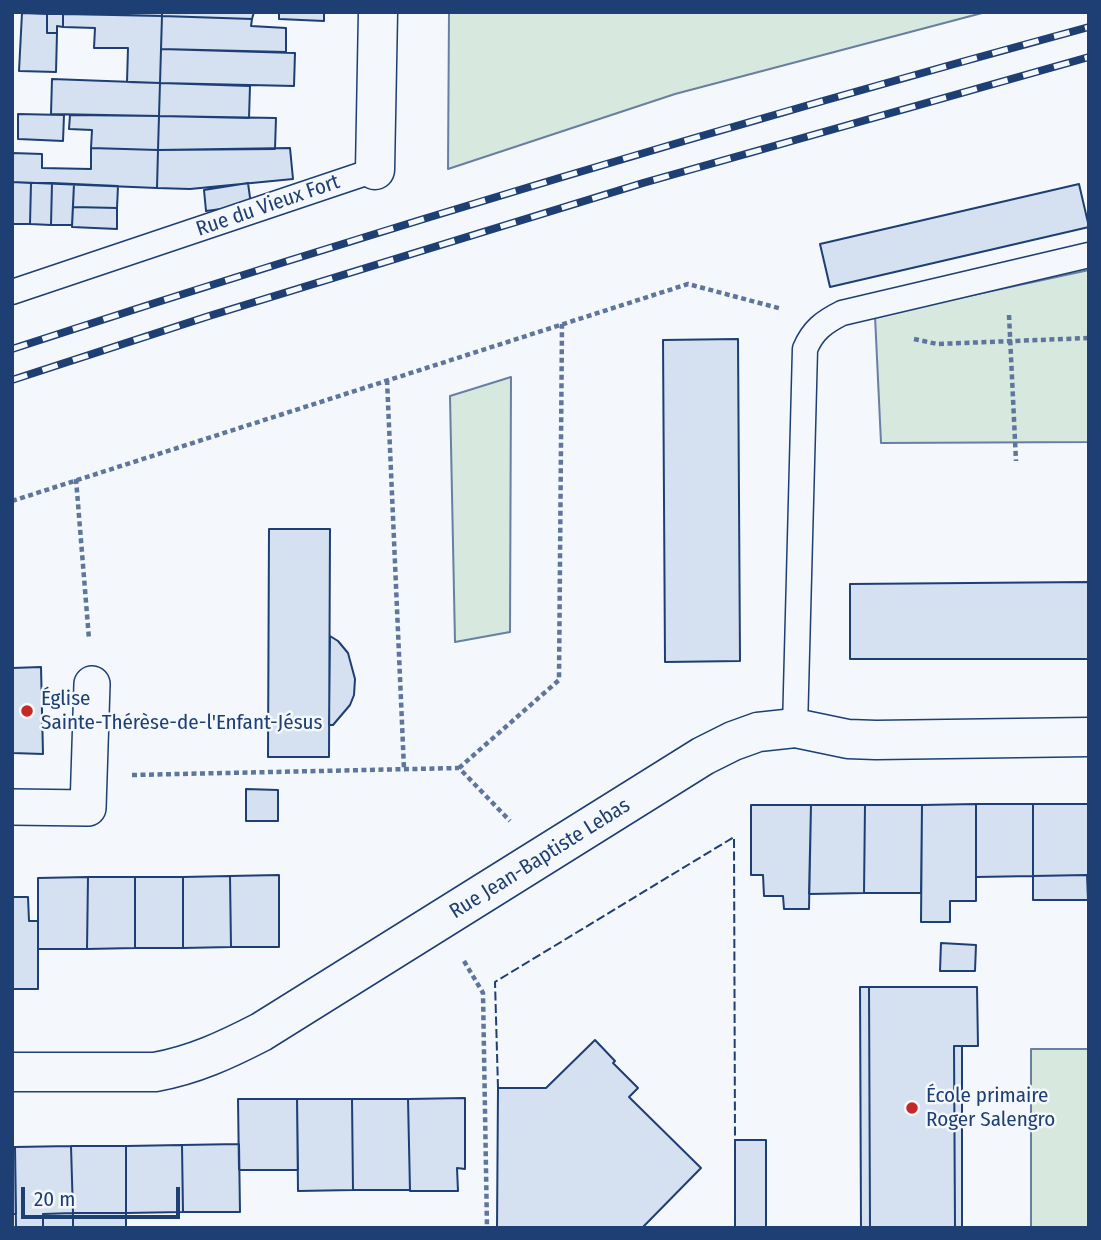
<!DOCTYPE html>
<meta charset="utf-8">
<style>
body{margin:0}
#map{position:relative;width:1101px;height:1240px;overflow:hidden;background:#f4f7fb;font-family:"Fira Sans Condensed",sans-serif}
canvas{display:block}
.frame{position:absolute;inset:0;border:14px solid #1d3f73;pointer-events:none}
.scale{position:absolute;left:21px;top:1187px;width:159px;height:32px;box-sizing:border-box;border:4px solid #1d3f73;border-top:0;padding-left:9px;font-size:21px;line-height:24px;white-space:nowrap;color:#1d3f73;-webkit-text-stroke:5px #f4f7fb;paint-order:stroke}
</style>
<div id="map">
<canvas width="1101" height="1240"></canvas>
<div class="frame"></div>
<div class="scale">20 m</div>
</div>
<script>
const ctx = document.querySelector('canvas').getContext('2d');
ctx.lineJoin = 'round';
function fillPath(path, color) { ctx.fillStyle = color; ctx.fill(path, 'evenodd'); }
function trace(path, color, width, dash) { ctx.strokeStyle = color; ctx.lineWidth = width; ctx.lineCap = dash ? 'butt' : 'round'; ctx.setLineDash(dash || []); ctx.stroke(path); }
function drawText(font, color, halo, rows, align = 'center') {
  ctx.font = font + ' "Fira Sans Condensed",sans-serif'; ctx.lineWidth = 5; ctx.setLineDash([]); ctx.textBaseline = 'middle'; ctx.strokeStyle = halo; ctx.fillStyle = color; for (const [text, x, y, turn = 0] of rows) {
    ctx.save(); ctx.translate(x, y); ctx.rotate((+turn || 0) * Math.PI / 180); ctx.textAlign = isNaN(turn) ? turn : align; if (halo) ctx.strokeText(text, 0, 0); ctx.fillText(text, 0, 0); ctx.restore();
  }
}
const green = new Path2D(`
 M 449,12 L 986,12 L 675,94 L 448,169 Z
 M 1089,270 L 1089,442 L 881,443 L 875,316 Z
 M 511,377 L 510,632 L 455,642 L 450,396 Z
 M 1031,1049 L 1089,1049 L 1089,1228 L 1031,1228 Z`);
const building = new Path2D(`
 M 22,12 L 162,12 L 162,16 Z
 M 162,12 L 254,12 L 252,19 L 162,16 Z
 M 279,12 L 324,12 L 324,21 L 279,19 Z
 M 22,13 L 47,14 L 47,33 L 57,33 L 56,72 L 19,71 Z
 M 47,14 L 63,14 L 63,27 L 57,26 L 57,33 L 47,33 Z
 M 63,14 L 162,16 L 160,83 L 127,82 L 128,48 L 94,48 L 95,28 L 63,27 Z
 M 162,16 L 252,19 L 251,26 L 286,28 L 286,52 L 161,49 Z
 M 161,49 L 295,53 L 294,86 L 160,83 Z
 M 52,79 L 160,83 L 159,116 L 51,114 Z
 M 160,83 L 250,86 L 249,118 L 159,116 Z
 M 18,114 L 64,115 L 63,141 L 18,139 Z
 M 70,115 L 159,116 L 158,150 L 91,148 L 92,130 L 69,129 Z
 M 159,116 L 276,118 L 275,149 L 158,150 Z
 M 91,148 L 158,150 L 157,188 L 12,182 L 12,153 L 42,154 L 42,168 L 91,169 Z
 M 290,148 L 293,179 L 190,189 L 157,188 L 158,150 Z
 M 12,182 L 31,183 L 30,224 L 12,224 Z
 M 31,183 L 52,183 L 51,225 L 30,224 Z
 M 52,183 L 74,184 L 72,225 L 51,225 Z
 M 248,183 L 251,205 L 206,211 L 204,190 Z
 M 74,184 L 118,186 L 117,208 L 73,207 Z
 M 1079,184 L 1089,227 L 830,287 L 820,244 Z
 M 73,207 L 117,208 L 117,229 L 72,227 Z
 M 738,339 L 740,661 L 665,662 L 663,340 Z
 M 269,529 L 330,529 L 329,757 L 268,757 Z
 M 1089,582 L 1089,659 L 850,659 L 850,584 Z
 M 330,636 L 338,641 L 348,653 L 355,679 L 354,695 L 350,705 L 333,725 L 329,725 Z
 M 41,667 L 43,754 L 12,753 L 12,668 Z
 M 246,789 L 278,790 L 278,821 L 246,821 Z
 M 976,804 L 1033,804 L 1033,876 L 976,877 Z
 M 976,804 L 976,901 L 950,901 L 950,922 L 921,922 L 922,805 Z
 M 1033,804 L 1089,804 L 1089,899 L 1087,875 L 1033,876 Z
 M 751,805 L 811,805 L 809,909 L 784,909 L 783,896 L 764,896 L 763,875 L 751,875 Z
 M 811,805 L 865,805 L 864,893 L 809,894 Z
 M 865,805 L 922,805 L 921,893 L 864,893 Z
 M 279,875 L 279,947 L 231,947 L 230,876 Z
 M 1087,875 L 1088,900 L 1033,900 L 1033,876 Z
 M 230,876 L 231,947 L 183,948 L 183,877 Z
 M 88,877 L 87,949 L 38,949 L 38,878 Z
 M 88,877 L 135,877 L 135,948 L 87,949 Z
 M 135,877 L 183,877 L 183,948 L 135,948 Z
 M 12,897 L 28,897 L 29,921 L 38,921 L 38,989 L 12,989 Z
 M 941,943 L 976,945 L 975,971 L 940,971 Z
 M 860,987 L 869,987 L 870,1228 L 861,1228 Z
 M 869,987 L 977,987 L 978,1046 L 954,1046 L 955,1228 L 870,1228 Z
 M 595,1040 L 615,1061 L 613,1063 L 638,1088 L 629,1097 L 701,1168 L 642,1228 L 497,1228 L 498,1088 L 546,1088 Z
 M 954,1046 L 962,1046 L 962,1228 L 955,1228 Z
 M 465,1098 L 465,1169 L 457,1168 L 458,1191 L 410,1191 L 408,1099 Z
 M 238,1099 L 297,1099 L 298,1170 L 239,1170 Z
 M 297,1099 L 352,1099 L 353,1190 L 298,1191 Z
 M 352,1099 L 408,1099 L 410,1190 L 353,1190 Z
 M 735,1140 L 766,1140 L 766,1228 L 735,1228 Z
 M 239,1144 L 240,1212 L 183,1212 L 182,1145 Z
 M 182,1145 L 183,1212 L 126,1213 L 126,1146 Z
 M 71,1146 L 126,1146 L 126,1213 L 73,1213 Z
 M 71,1146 L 73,1213 L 43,1214 L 43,1228 L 16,1228 L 15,1147 Z
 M 12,1147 L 15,1147 L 16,1214 L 12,1214 Z
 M 73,1213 L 126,1213 L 126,1228 L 73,1228 Z
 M 73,1213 L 73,1228 L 43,1228 L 43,1214 Z`);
const path = new Path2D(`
 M 1009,315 L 1016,461
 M 914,339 L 937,344 L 1089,338
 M 387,380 L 404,769
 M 76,479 L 89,639
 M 12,501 L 688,284 L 782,309
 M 459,768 L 559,680 L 562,324
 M 132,775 L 459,768 L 510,821
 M 464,961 L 483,993 L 487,1228`);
const service = new Path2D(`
 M 12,292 L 375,170
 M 795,728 L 805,349 C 813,330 824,322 842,313 L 1089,255`);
const pedestrian = new Path2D(`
 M 12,807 L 88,808 L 92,684`);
const minor = new Path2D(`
 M 375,170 L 378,12
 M 12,1072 L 155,1072 C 194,1065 226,1050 261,1032 L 703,756 L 733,741 L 758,732 L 795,728 L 848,739 L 876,740 L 1089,737`);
const rail = new Path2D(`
 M 12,349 C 368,233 727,125 1089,27
 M 12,380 L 209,316 L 643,183 L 1089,57`);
const fence = new Path2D(`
 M 498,1088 L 495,982 L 734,837 L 735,1140`);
const markers = [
 [27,711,7,"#c62828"],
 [912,1108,7,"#c62828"]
];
const streetNames = [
 ["Rue du Vieux Fort",268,206,-19],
 ["Rue Jean-Baptiste Lebas",540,859,-32]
];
const poiNames = [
 ["Église",41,699],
 ["Sainte-Thérèse-de-l'Enfant-Jésus",41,723],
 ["École primaire",926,1096],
 ["Roger Salengro",926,1120]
];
fillPath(green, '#d7e8df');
trace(green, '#687fa3', 2);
fillPath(building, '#d5e0f0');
trace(building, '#1d3f73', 2);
trace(service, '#1d3f73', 27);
trace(pedestrian, '#1d3f73', 38);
trace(minor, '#1d3f73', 41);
trace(path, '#5e769c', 4.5, [5, 3.5]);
trace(service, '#f4f7fb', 24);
trace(pedestrian, '#f4f7fb', 35);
trace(minor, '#f4f7fb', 38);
trace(rail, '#1d3f73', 8);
trace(rail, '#f4f7fb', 5, [16]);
trace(fence, '#1d3f73', 2, [9, 3.5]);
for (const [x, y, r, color] of markers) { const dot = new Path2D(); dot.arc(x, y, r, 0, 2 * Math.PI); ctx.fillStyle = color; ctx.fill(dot); trace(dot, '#f4f7fb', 2.5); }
drawText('21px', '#1d3f73', '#f4f7fb', streetNames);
drawText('21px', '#1d3f73', '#f4f7fb', poiNames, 'left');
</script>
